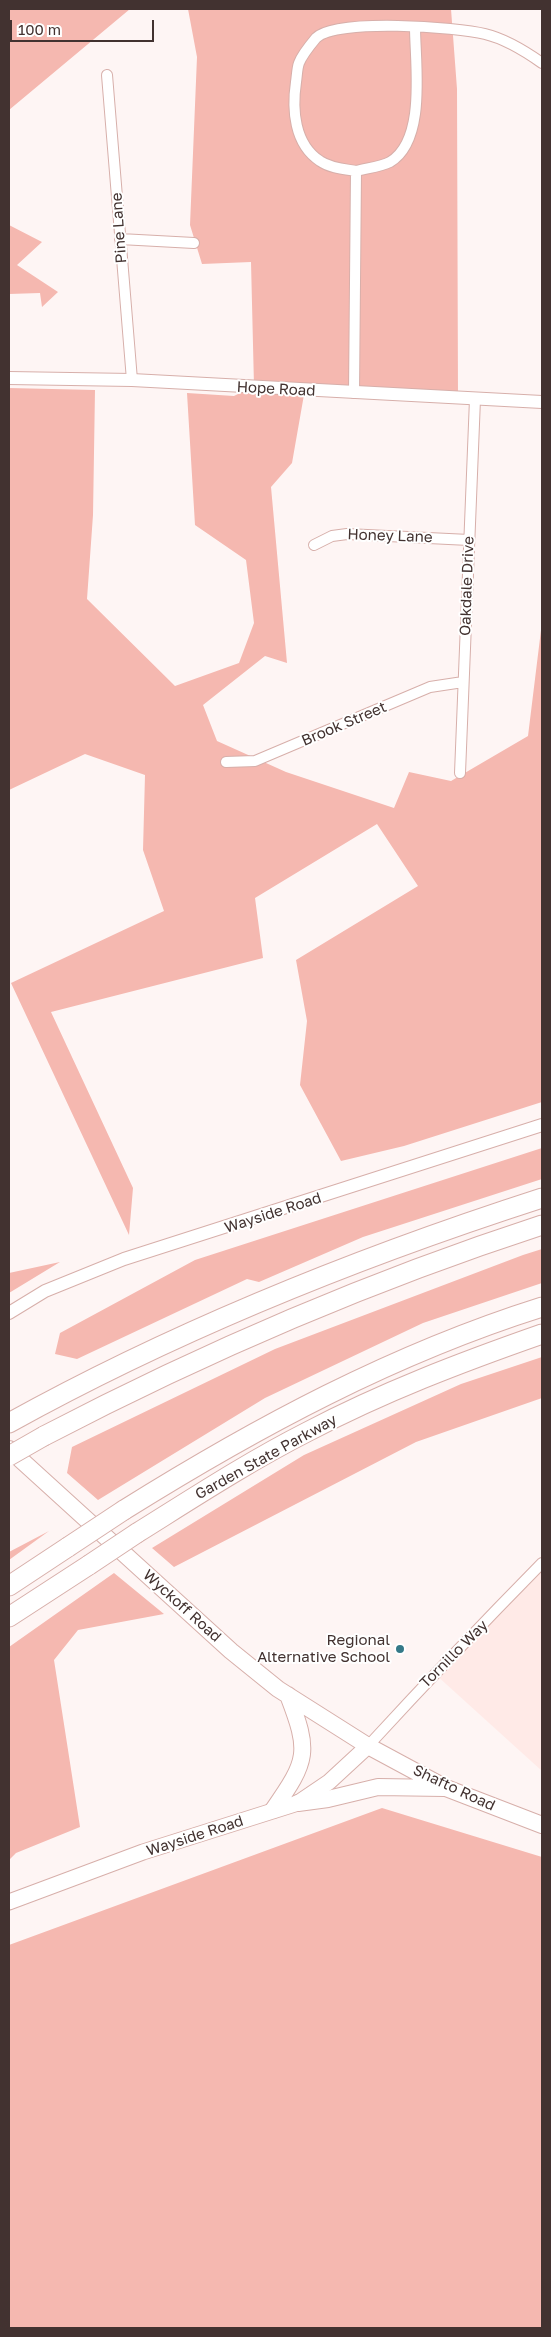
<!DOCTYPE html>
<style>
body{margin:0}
#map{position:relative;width:551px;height:2337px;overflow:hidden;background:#fef5f4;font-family:"Golos Text",sans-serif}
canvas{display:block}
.frame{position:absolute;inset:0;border:10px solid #423230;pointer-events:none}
.scale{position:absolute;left:10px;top:20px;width:144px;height:22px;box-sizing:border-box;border:2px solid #423230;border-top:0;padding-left:6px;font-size:15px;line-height:18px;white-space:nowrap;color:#423230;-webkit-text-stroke:4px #fff;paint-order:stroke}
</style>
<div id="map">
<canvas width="551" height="2337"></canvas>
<div class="frame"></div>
<div class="scale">100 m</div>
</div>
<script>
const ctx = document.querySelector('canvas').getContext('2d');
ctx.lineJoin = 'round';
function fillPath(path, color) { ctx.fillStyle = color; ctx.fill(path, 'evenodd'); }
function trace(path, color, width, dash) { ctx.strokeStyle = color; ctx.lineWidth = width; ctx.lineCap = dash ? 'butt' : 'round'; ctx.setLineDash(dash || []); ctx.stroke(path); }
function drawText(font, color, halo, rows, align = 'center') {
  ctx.font = font + ' "Golos Text",sans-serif'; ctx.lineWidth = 4; ctx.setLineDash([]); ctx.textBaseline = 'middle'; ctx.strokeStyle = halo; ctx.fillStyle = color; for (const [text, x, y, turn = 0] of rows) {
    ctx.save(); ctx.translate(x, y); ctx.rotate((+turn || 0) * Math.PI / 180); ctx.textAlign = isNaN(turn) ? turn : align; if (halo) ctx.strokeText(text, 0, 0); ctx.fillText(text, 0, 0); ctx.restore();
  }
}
const built = new Path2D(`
 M 542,1559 L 542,1771 L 435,1674 Z`);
const green = new Path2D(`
 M 9,9 L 130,9 L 9,110 Z
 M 188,9 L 451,9 L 457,89 L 458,399 L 305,389 L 292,463 L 271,487 L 287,663 L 265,656 L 203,705 L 217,741 L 286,772 L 394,808 L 409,772 L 451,781 L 528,736 L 542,622 L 542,1102 L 404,1146 L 341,1161 L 300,1085 L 307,1021 L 296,960 L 418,886 L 377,824 L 255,898 L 263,958 L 51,1012 L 133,1188 L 129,1235 L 11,983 L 164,911 L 143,850 L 145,775 L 85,754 L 9,790 L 9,388 L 95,390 L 93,515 L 87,599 L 175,686 L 239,663 L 254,623 L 246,560 L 195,525 L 187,393 L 234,396 L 254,386 L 251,262 L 202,264 L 190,225 L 197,57 Z
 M 9,225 L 42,242 L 17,265 L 58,292 L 42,307 L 40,293 L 9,294 Z
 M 542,1148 L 542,1179 L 363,1237 L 259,1282 L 247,1279 L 77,1359 L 55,1354 L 60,1333 L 195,1260 Z
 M 542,1249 L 542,1283 L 423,1323 L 265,1398 L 98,1500 L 67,1473 L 72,1447 L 275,1349 L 523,1255 Z
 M 60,1262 L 9,1293 L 9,1273 Z
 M 542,1357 L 542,1398 L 416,1442 L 174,1567 L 152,1548 L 304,1455 L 461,1384 Z
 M 49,1531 L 9,1560 L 9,1552 Z
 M 114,1573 L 164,1614 L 78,1630 L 54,1660 L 80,1827 L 16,1853 L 9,1860 L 9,1647 Z
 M 382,1808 L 542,1857 L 542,2328 L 9,2328 L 9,1945 Z`);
const minor = new Path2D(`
 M 107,75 L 132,380
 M 356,171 C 367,168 380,167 390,162 C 427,140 415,63 415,27
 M 120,239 L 194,243
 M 354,393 L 356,171 C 344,169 330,168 320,161 C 294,144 292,109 296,82 C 297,76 297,68 299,63 C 302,55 311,44 316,38 C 335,18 458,27 485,34 C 506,39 525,51 542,63
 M 314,545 L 332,536 L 347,534 L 469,540
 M 226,762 L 255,761 L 430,687 L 463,682
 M 460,773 L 475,399
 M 368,1746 C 425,1684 483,1623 542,1563`);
const tertiary = new Path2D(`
 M 9,378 L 132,380 L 542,402
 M 9,1313 L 45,1291 L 124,1259 L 542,1125`);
const secondary = new Path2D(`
 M 9,1902 L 143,1852 L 298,1803 L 329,1782 L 368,1746`);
const primary = new Path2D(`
 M 9,1449 L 231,1651 L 278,1689 L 368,1746 L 446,1788 L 542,1825
 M 298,1803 L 328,1799 L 378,1787 L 444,1788
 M 273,1810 C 308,1760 310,1752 288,1695`);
const motorway = new Path2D(`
 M 9,1423 C 177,1330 359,1257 542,1198
 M 44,1436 C 205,1352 370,1281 542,1225
 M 124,1510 C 257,1427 393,1354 542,1307
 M 137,1533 C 193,1498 248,1462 307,1432 C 383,1392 462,1362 542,1334
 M 9,1586 L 68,1547
 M 9,1617 L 89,1565`);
const motorwayBridge = new Path2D(`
 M 9,1456 L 44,1436
 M 68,1547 L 124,1510
 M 89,1565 L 137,1533`);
const markers = [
 [400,1649,5,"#357988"]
];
const streetNames = [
 ["Pine Lane",119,228,-94],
 ["Hope Road",276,389,3],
 ["Honey Lane",390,536,2],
 ["Oakdale Drive",467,586,-88],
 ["Brook Street",344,724,-23],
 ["Wayside Road",273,1213,-18],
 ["Garden State Parkway",266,1457,-29],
 ["Wyckoff Road",182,1606,42],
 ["Tornillo Way",454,1654,-45],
 ["Shafto Road",454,1788,25],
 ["Wayside Road",195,1836,-18]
];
const poiNames = [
 ["Regional",390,1640],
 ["Alternative School",390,1657]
];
fillPath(built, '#ffeae7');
fillPath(green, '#f5b8b0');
trace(minor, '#d7afaa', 12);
trace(tertiary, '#d7afaa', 14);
trace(secondary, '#d7afaa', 17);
trace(primary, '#d7afaa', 18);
trace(motorway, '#d7afaa', 21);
trace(minor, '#fff', 10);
trace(tertiary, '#fff', 12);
trace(secondary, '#fff', 15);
trace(primary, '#fff', 16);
trace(motorway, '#fff', 19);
trace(motorwayBridge, '#d7afaa', 21, []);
trace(motorwayBridge, '#fff', 19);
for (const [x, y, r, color] of markers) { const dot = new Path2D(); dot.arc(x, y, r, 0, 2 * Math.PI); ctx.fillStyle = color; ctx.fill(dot); trace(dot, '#fff', 2); }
drawText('15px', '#423230', '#fff', streetNames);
drawText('15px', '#423230', '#fff', poiNames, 'right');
</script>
